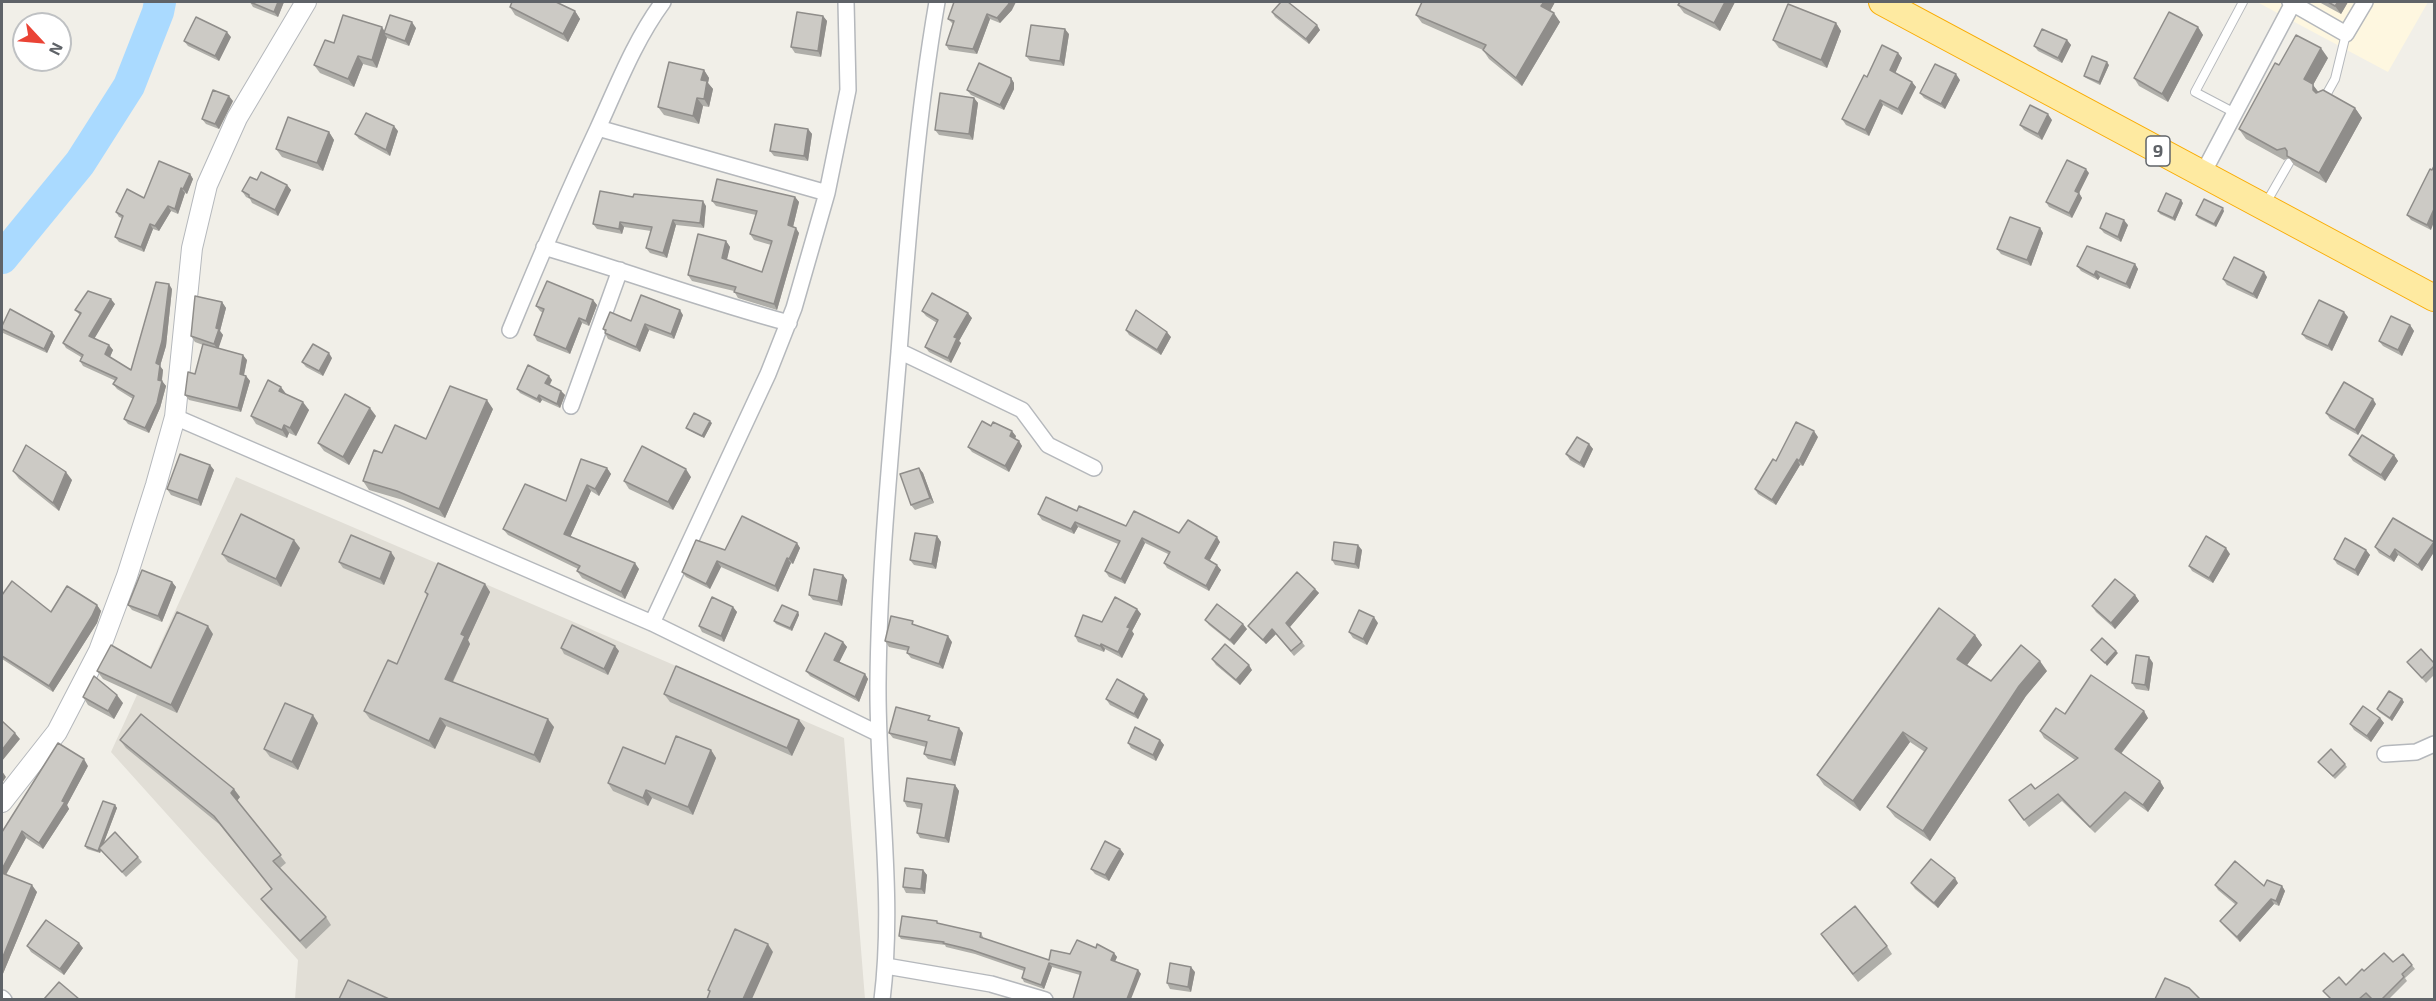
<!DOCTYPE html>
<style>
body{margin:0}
#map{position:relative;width:2436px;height:1001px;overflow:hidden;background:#f1efe8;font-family:"Exo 2",sans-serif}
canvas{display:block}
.frame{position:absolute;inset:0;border:3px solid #5f6368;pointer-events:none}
.north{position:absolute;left:12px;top:12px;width:60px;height:60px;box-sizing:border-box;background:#fff;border:2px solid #bfc1c3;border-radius:50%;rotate:116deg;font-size:16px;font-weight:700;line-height:24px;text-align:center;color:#5f6368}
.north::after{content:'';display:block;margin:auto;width:21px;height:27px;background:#ea4335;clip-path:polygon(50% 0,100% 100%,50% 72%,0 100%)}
</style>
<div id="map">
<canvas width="2436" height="1001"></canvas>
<div class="frame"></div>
<div class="north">N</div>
</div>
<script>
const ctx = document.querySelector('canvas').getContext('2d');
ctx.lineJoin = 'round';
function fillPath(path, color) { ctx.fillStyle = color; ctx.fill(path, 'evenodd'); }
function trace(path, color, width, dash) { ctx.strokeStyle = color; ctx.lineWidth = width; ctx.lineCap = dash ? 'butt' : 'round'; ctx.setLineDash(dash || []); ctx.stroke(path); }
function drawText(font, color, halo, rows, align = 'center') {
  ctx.font = font + ' "Exo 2",sans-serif'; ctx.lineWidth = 6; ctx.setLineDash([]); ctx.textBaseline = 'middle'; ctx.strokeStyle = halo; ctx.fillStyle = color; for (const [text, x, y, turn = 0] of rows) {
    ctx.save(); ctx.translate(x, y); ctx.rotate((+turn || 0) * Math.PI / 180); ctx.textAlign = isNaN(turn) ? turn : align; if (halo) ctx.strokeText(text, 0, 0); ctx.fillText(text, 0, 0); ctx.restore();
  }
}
const commercial = new Path2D(`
 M 2257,2 L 2428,2 L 2388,72 Z`);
const education = new Path2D(`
 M 236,477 L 844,738 L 865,999 L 295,999 L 298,960 L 111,752 Z`);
const river = new Path2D(`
 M 2,258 L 80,163 L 129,86 L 158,12 L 160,2`);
const service = new Path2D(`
 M 2325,97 L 2335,79 L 2346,34
 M 2235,113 L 2195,92 L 2243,2
 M 2266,203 L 2289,163`);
const minor = new Path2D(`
 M 2290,2 L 2346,34 L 2365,2
 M 598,128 L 827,193
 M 2202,175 L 2293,3
 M 544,247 C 626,271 706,301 789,323
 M 510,330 C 538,262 567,194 598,128 C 618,84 635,40 663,2
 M 899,351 L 1022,410 L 1048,445 L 1094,468
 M 571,406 L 620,270
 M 175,417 L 652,623 L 879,734
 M 652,623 L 768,374 L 794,308 L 827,193 L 848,90 L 846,2
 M 2385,754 L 2416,752 L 2434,744
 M 886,966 L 991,984 L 1045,1000
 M 2,998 L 4,1000
 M 882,1000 C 895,895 877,788 878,683 C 879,572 890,462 899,352 C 908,235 917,117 937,2`);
const tertiary = new Path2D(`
 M 2,802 L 57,732 L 99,651 L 127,576 L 156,485 L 175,417 L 192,248 L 207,185 L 237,118 L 306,2`);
const trunk = new Path2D(`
 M 1882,2 L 2434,298`);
const wall = new Path2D(`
 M 250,2 L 284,2 L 278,17 L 253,7 Z
 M 1555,2 L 1550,11 L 1560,22 L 1522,86 L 1489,59 L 1483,50 L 1422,23 L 1416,15 Z
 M 1735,2 L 1720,31 L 1684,13 L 1678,5 Z
 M 2319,2 L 2348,2 L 2341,14 Z
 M 510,7 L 575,11 L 580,19 L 568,42 L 515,15 Z
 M 1012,10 L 1000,23 L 990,19 L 977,54 L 949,50 L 946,45 L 953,24 L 948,19 Z
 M 1272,12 L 1320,30 L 1309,44 L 1275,17 Z
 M 823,16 L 827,21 L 821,57 L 795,53 L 791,47 Z
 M 1836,23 L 1841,31 L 1827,68 L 1779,48 L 1773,40 Z
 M 2198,27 L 2203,35 L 2168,102 L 2139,86 L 2134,78 Z
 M 416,28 L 409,46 L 387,38 L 377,68 L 363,64 L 354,87 L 320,73 L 314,65 L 384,31 Z
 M 1069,34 L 1064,66 L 1030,61 L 1026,56 Z
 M 231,37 L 219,61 L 188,46 L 184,41 Z
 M 2067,40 L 2071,45 L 2062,63 L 2038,51 L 2034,46 Z
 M 1898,53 L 1902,58 L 1895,73 L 1912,82 L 1916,87 L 1902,115 L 1883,105 L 1869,136 L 1846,125 L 1842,119 L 1867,77 Z
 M 2328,58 L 2313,85 L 2318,92 L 2355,108 L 2362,118 L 2326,183 L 2294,165 L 2289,158 L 2284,160 L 2246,139 L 2239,129 L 2279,65 Z
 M 2109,65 L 2100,85 L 2086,78 L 2084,76 Z
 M 704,70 L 709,78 L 708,83 L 713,89 L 709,107 L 703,106 L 699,124 L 664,115 L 658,107 Z
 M 1011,78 L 1014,83 L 1014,89 L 1004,110 L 971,95 L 967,90 Z
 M 1960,80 L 1945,109 L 1924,98 L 1920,93 Z
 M 974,98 L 978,103 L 973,140 L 939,135 L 935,130 Z
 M 233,101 L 219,129 L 206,124 L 202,119 Z
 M 2052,120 L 2042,140 L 2024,130 L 2020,125 Z
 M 808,129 L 812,134 L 808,161 L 774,156 L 770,151 Z
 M 398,131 L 390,156 L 359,139 L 355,134 Z
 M 329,132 L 334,140 L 323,171 L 282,157 L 276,149 Z
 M 2430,169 L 2431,230 L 2411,220 L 2407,215 Z
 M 2089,173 L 2079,193 L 2082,198 L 2072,218 L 2049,207 L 2046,202 Z
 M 190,174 L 193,179 L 187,194 L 185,193 L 178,214 L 171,211 L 159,231 L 153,229 L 144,252 L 119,242 L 115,237 L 122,218 L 119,217 L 116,212 Z
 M 257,180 L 287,185 L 291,190 L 278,216 L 252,203 L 250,199 L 246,197 L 242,191 Z
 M 633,197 L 706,206 L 704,228 L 676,225 L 667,258 L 650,253 L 646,248 L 651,231 L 624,227 L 622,234 L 597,229 L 593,224 Z
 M 795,197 L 799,202 L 793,227 L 799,233 L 777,310 L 738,298 L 734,291 L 692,281 L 688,275 L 726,241 L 730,247 L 726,260 L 762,272 L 771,245 L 754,240 L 750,234 L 756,215 L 716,206 L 712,201 Z
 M 2183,203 L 2175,221 L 2160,214 L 2158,211 Z
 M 2224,211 L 2216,227 L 2198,218 L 2196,215 Z
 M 2128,225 L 2121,242 L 2104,233 L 2100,228 Z
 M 2040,228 L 2043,233 L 2031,266 L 2001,254 L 1997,249 Z
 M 2135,264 L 2138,269 L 2130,289 L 2100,277 L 2098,280 L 2081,271 L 2077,266 Z
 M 2267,277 L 2257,299 L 2227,285 L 2223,279 Z
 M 172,289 L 166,346 L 160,366 L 163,370 L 162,381 L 166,386 L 160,408 L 149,433 L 128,424 L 124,419 L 133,399 L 117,389 L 113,384 L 116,381 L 83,366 L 80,361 L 81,357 L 66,348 L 63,343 L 80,315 L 75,310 L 115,304 L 94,338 L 109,345 L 113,350 L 110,357 L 131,370 Z
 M 593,300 L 597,305 L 589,326 L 582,323 L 570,354 L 537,341 L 534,335 L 543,313 L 540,311 L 536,306 Z
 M 222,302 L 226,308 L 220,331 L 223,335 L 218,348 L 247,360 L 244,375 L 246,376 L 250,381 L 241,412 L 189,400 L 185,395 L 195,374 L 203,345 L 195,342 L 191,336 Z
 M 922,311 L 972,318 L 959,341 L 961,343 L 951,363 L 929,352 L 925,347 L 937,323 L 926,316 Z
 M 683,315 L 674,339 L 649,330 L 640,352 L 608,339 L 605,333 L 605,332 L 603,329 L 631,321 Z
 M 2348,317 L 2332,351 L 2306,339 L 2302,334 Z
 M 2410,325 L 2414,331 L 2402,356 L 2383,346 L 2379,341 Z
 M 2,326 L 55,336 L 47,353 L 3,333 L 2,330 Z
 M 1126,330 L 1171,337 L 1161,355 L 1129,335 Z
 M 332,358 L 323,376 L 306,367 L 302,362 Z
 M 552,380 L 550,385 L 561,391 L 565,395 L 560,408 L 542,400 L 540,403 L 520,393 L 517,389 Z
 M 286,394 L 309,410 L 296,436 L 289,433 L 287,438 L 256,424 L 251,416 Z
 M 2376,404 L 2358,435 L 2330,419 L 2326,413 Z
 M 493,409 L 445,518 L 403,500 L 369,490 L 363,481 L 382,453 L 426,439 Z
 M 376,416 L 349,465 L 324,451 L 318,443 Z
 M 712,423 L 704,438 L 688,430 L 686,428 Z
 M 991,426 L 1016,436 L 1015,439 L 1019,441 L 1022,446 L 1009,472 L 972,452 L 968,447 Z
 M 1818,437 L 1803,466 L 1800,465 L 1776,505 L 1758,494 L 1755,489 L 1776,461 Z
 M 1589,444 L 1593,449 L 1584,468 L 1570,460 L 1566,454 Z
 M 2349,455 L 2394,455 L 2398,461 L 2385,481 L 2353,461 Z
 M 210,465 L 214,470 L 201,506 L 171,495 L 167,489 Z
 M 607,468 L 611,474 L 599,496 L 591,491 L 570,537 L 639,569 L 625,599 L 582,578 L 577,571 L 578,569 L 508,535 L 503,529 L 566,501 Z
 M 919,468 L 923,473 L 934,503 L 915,510 L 911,505 Z
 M 13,471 L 72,480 L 59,511 L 19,479 Z
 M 691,477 L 673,510 L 629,489 L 624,481 Z
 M 1077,511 L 1126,526 L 1179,533 L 1220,542 L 1210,560 L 1221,570 L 1209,591 L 1167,568 L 1164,563 L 1168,554 L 1145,543 L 1125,584 L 1109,577 L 1105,571 L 1118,544 L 1078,527 L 1074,534 L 1042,520 L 1038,514 Z
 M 937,536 L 941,542 L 936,569 L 914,565 L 910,560 Z
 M 2434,542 L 2434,552 L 2422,571 L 2398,555 L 2394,562 L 2379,553 L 2375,547 Z
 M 797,543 L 800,548 L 793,564 L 791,563 L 778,592 L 721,567 L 710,589 L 686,577 L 682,572 L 725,550 Z
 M 300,548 L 281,587 L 228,562 L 222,554 Z
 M 1362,550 L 1359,569 L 1335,565 L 1332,560 Z
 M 2366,550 L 2370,555 L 2358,576 L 2337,564 L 2334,559 Z
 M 2230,554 L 2213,583 L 2192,571 L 2189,566 Z
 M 395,558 L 384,585 L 343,568 L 339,562 Z
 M 843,575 L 847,580 L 842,606 L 813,600 L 809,595 Z
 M 172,582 L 176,587 L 162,622 L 132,610 L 128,605 Z
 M 485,584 L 490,592 L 468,640 L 470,644 L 453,682 L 554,727 L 540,763 L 446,726 L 435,749 L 370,719 L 364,711 L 397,664 L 427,596 L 425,592 Z
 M 1315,589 L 1319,593 L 1290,627 L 1305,646 L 1294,656 L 1276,634 L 1266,644 L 1251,630 L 1248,626 Z
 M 2,595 L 51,612 L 97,605 L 101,611 L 97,623 L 53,692 L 2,659 Z
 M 2135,595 L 2139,601 L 2115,629 L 2096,612 L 2092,606 Z
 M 733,607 L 737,612 L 724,642 L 702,632 L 699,626 Z
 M 1137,609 L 1141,614 L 1132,631 L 1134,634 L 1122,658 L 1105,649 L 1104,652 L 1078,642 L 1075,636 L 1102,622 Z
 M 798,612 L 799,615 L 792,631 L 776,624 L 774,621 Z
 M 1205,620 L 1247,629 L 1234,645 L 1209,625 Z
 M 1378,623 L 1367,645 L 1353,638 L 1349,632 Z
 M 213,634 L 177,713 L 103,679 L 97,671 L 151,668 Z
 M 1975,635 L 1982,645 L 1967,665 L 1991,681 L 2047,671 L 2026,696 L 1930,841 L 1895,817 L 1887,807 L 1925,752 L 1910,742 L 1860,811 L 1824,785 L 1817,775 Z
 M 885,641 L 952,642 L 943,669 L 911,658 L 907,653 L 908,651 L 889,647 Z
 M 843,642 L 847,647 L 839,662 L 865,674 L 868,679 L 859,702 L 810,676 L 806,671 Z
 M 561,648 L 619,651 L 608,675 L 564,654 Z
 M 1212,659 L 1252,670 L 1240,685 L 1216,665 Z
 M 2407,662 L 2434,663 L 2434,675 L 2426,683 Z
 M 2153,663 L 2149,691 L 2136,689 L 2132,683 Z
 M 664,694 L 799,720 L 805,728 L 792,756 L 670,702 Z
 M 83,697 L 123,703 L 114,719 L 88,705 Z
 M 1106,699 L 1148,699 L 1138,719 L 1110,705 Z
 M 2404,702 L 2392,721 L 2379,712 L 2377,709 Z
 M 2065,714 L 2148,718 L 2121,754 L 2164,788 L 2148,812 L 2130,799 L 2095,833 L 2062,801 L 2029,827 L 2009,800 L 2035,789 L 2075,760 L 2044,738 L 2040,731 Z
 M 2380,718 L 2384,723 L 2371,742 L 2354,730 L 2350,724 Z
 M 933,722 L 963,733 L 955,766 L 928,759 L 924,754 L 926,747 L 893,738 L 889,733 Z
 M 318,723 L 298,770 L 270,757 L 264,749 Z
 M 120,740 L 240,797 L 237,800 L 286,863 L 280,868 L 326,917 L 331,925 L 306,949 L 267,907 L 261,899 L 272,889 L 219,824 L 126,748 Z
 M 1160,740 L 1164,745 L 1156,761 L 1131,748 L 1128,743 Z
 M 711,750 L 716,758 L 693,815 L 652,798 L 648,806 L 613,791 L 608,783 Z
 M 2318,762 L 2345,764 L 2347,767 L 2335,779 Z
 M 88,766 L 67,805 L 69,809 L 43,849 L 26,838 L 6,875 L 37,892 L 2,976 L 2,832 Z
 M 955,785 L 959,791 L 949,843 L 920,838 L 917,833 L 921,809 L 907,807 L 904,801 Z
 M 115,805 L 117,808 L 103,844 L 138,857 L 142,862 L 126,877 L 101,850 L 100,853 L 87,849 L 85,846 Z
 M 1120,849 L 1124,854 L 1109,881 L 1095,874 L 1091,869 Z
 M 923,870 L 927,875 L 925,894 L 906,893 L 903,887 Z
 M 1911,883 L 1958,883 L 1938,908 L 1915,889 Z
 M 2215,885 L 2264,886 L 2282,886 L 2285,891 L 2279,906 L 2274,904 L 2240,942 L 2224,926 L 2220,921 L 2236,905 L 2218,890 Z
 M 940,924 L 981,933 L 983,937 L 983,938 L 1049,960 L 1096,948 L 1114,953 L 1117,957 L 1115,961 L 1138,970 L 1141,974 L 1080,975 L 1052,967 L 1044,989 L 1024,982 L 1022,978 L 1024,971 L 975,954 L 946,947 L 945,945 L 901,939 L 899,936 Z
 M 1821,934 L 1887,946 L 1892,954 L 1858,982 Z
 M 27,946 L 83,948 L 64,975 L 31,952 Z
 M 2403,954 L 2415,969 L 2405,978 L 2407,981 L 2389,999 L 2371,999 L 2369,998 L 2367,999 L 2330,999 L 2364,971 L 2393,962 Z
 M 1195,972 L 1191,992 L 1170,989 L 1167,983 Z`);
const shadedWall = new Path2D(`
 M 278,2 L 284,2 L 278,17 L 274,12 Z
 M 1010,2 L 1016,2 L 1012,10 L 1000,23 L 997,18 Z
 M 1544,2 L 1555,2 L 1548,15 L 1541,6 Z
 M 1725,2 L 1735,2 L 1720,31 L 1714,23 Z
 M 2338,2 L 2348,2 L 2341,14 L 2335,6 Z
 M 575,11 L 580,19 L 568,42 L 563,34 Z
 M 1554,13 L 1560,22 L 1522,86 L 1516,78 Z
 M 987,14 L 990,19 L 977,54 L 973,49 Z
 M 823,16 L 827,21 L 821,57 L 818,51 Z
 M 412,22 L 416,28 L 409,46 L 405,41 Z
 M 1836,23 L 1841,31 L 1827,68 L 1821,60 Z
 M 1317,25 L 1320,30 L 1309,44 L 1306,39 Z
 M 382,27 L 387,35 L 384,33 L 387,38 L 377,68 L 372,60 Z
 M 2198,27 L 2203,35 L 2168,102 L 2162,94 Z
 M 1065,29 L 1069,34 L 1064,66 L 1060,61 Z
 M 227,32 L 231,37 L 219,61 L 215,56 Z
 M 2067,40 L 2071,45 L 2062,63 L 2058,58 Z
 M 2321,48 L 2328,58 L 2313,85 L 2320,94 L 2320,100 L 2304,79 Z
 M 1898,53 L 1902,58 L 1894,76 L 1890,70 Z
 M 358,56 L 363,64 L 354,87 L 348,79 Z
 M 2107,62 L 2109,65 L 2100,85 L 2099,82 Z
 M 704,70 L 709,78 L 708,83 L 713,89 L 709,107 L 704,99 L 701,80 Z
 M 1956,74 L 1960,80 L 1945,109 L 1941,104 Z
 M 1011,78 L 1014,83 L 1014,89 L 1004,110 L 1000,105 Z
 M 1912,82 L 1916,87 L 1902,115 L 1898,109 Z
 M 229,96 L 233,101 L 219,129 L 215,124 Z
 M 697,98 L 703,106 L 699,124 L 693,116 Z
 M 974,98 L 978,103 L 973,140 L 969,134 Z
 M 1880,100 L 1883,105 L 1869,136 L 1865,130 Z
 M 2355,108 L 2362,118 L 2326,183 L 2319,173 Z
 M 2048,114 L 2052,120 L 2042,140 L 2038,134 Z
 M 394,126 L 398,131 L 390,156 L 386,150 Z
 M 808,129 L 812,134 L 808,161 L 804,156 Z
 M 329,132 L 334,140 L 323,171 L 317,163 Z
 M 2086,169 L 2089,173 L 2079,193 L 2082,198 L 2072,218 L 2069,213 L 2075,191 Z
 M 190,174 L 193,179 L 187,194 L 183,189 Z
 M 287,185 L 291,190 L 278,216 L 275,210 Z
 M 181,188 L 185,193 L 178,214 L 175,209 Z
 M 795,197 L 799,202 L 792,231 L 788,225 Z
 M 2181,200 L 2183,203 L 2175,221 L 2173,218 Z
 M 703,201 L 706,206 L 704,228 L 700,223 Z
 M 168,206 L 171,211 L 159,231 L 155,226 Z
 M 2223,208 L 2224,211 L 2216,227 L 2214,224 Z
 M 2434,209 L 2434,222 L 2431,230 L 2427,225 Z
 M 673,220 L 676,225 L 667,258 L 663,253 Z
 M 2124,220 L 2128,225 L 2121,242 L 2118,237 Z
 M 620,222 L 624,227 L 622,234 L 619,229 Z
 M 150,224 L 153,229 L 144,252 L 141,247 Z
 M 796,228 L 799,233 L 777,310 L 774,304 Z
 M 2040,228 L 2043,233 L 2031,266 L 2027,260 Z
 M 726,241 L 730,247 L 726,264 L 722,258 Z
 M 2135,264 L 2138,269 L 2130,289 L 2126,284 Z
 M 2096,271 L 2100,277 L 2098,280 L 2094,275 Z
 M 2264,272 L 2267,277 L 2257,299 L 2253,294 Z
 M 169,284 L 172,289 L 166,346 L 160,366 L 163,370 L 161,386 L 158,380 L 156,363 Z
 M 111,299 L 115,304 L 93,341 L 89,336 Z
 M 593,300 L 597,305 L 589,326 L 586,321 Z
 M 222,302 L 226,308 L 220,331 L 223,335 L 218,350 L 214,344 L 216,328 Z
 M 680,310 L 683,315 L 674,339 L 671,334 Z
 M 2344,312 L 2348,317 L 2332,351 L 2328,346 Z
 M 968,313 L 972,318 L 959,341 L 961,343 L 951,363 L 948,358 L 954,337 Z
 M 579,318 L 582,323 L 570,354 L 566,349 Z
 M 645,324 L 649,330 L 640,352 L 636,347 Z
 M 2410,325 L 2414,331 L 2402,356 L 2398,350 Z
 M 52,332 L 55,336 L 47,353 L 44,349 Z
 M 1167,332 L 1171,337 L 1161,355 L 1157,350 Z
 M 109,345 L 113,350 L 109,359 L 105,354 Z
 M 329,353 L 332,358 L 323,376 L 319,371 Z
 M 243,355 L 247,360 L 243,379 L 240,374 Z
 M 246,376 L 250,381 L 241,412 L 238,408 Z
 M 549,376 L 552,380 L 548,387 L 545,383 Z
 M 162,381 L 166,386 L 160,408 L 149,433 L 145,428 Z
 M 281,387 L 287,395 L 279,391 Z
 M 561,391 L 565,395 L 560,408 L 557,404 Z
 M 539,395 L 542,400 L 540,403 L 537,399 Z
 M 2373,399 L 2376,404 L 2358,435 L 2355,430 Z
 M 487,400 L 493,409 L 445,518 L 439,509 Z
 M 303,402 L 309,410 L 296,436 L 290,428 Z
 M 370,408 L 376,416 L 349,465 L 343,457 Z
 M 710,421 L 712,423 L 704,438 L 702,436 Z
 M 284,425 L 289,433 L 287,438 L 282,430 Z
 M 1012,431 L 1016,436 L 1014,441 L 1010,436 Z
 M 1814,431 L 1818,437 L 1803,466 L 1799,461 Z
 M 1019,441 L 1022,446 L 1009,472 L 1005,466 Z
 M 1589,444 L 1593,449 L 1584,468 L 1580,463 Z
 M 2394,455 L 2398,461 L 2385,481 L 2381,475 Z
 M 1797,459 L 1800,465 L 1776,505 L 1772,500 Z
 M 210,465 L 214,470 L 201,506 L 198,500 Z
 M 607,468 L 611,474 L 599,496 L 595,489 Z
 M 919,468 L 923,473 L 934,503 L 930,498 Z
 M 686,469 L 691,477 L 673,510 L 668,502 Z
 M 66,472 L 72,480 L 59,511 L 53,503 Z
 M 587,485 L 591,491 L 569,540 L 564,534 Z
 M 1075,522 L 1078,527 L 1074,534 L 1071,529 Z
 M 937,536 L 941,542 L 936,569 L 932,564 Z
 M 1217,537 L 1220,542 L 1208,563 L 1205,558 Z
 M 1142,538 L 1145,543 L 1125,584 L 1121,579 Z
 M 294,540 L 300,548 L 281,587 L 276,579 Z
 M 2434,542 L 2434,552 L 2422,571 L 2418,565 Z
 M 797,543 L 800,548 L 793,564 L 789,559 Z
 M 1358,545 L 1362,550 L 1359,569 L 1355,564 Z
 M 2226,548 L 2230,554 L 2213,583 L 2209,578 Z
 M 2395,549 L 2398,555 L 2394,562 L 2390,557 Z
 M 2366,550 L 2370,555 L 2358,576 L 2355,570 Z
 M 391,552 L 395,558 L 384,585 L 380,579 Z
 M 787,558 L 791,563 L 778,592 L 775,586 Z
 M 717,561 L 721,567 L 710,589 L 706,584 Z
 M 635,563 L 639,569 L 625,599 L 621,592 Z
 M 1217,565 L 1221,570 L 1209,591 L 1206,586 Z
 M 843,575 L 847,580 L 842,606 L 838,601 Z
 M 172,582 L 176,587 L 162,622 L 158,616 Z
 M 485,584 L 490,592 L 468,640 L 470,644 L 450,687 L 445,679 L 461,634 Z
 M 1315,589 L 1319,593 L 1289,628 L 1286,623 Z
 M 2135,595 L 2139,601 L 2115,629 L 2111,623 Z
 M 97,605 L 101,611 L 97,623 L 53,692 L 49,686 Z
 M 733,607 L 737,612 L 724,642 L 721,636 Z
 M 1137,609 L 1141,614 L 1132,631 L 1134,634 L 1122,658 L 1118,652 L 1127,627 Z
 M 798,612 L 799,615 L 792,631 L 790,628 Z
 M 1374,617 L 1378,623 L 1367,645 L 1363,639 Z
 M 1243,624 L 1247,629 L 1234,645 L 1230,640 Z
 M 208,626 L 213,634 L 177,713 L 171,705 Z
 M 1272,629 L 1276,634 L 1266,644 L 1263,640 Z
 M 1975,635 L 1982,645 L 1964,669 L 1957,659 Z
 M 948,636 L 952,642 L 943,669 L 939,664 Z
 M 843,642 L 847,647 L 838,665 L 834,660 Z
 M 1101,644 L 1105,649 L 1104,652 L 1100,646 Z
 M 615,646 L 619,651 L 608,675 L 604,669 Z
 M 2116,651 L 2118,653 L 2107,666 L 2105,663 Z
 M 2149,657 L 2153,663 L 2149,691 L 2145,685 Z
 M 2040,661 L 2047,671 L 2026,696 L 1930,841 L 1923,831 L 2019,686 Z
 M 1249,665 L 1252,670 L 1240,685 L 1236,680 Z
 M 865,674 L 868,679 L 859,702 L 855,697 Z
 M 1144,694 L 1148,699 L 1138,719 L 1134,714 Z
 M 117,695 L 123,703 L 114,719 L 108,711 Z
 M 2402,699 L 2404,702 L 2392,721 L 2390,718 Z
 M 2144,711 L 2148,718 L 2119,756 L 2115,749 Z
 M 313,715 L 318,723 L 298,770 L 292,762 Z
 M 440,718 L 446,726 L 435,749 L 429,741 Z
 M 2380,718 L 2384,723 L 2371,742 L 2367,736 Z
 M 548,719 L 554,727 L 540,763 L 534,755 Z
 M 799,720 L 805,728 L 792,756 L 787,748 Z
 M 959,728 L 963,733 L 955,766 L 951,760 Z
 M 1903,732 L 1910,742 L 1860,811 L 1853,801 Z
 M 15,733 L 20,739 L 2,761 L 2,750 Z
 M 1160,740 L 1164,745 L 1156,761 L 1153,755 Z
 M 711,750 L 716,758 L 693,815 L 688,807 Z
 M 84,759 L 88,766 L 67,805 L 69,809 L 43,849 L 39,843 Z
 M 2,771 L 6,777 L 2,783 Z
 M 2160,781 L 2164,788 L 2148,812 L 2143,805 Z
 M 955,785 L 959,791 L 949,843 L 945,838 Z
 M 234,789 L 240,797 L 237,801 L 231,793 Z
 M 646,790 L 652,798 L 648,806 L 643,798 Z
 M 115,805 L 117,808 L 100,853 L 98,851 Z
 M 22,831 L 26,838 L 4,878 L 2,874 L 2,869 Z
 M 1120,849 L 1124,854 L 1109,881 L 1105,875 Z
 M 923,870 L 927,875 L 925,894 L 921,889 Z
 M 1955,878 L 1958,883 L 1938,908 L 1934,903 Z
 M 32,885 L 37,892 L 2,976 L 2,959 Z
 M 2282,886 L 2285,891 L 2279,906 L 2276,901 Z
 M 2271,899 L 2274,904 L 2240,942 L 2237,937 Z
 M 79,943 L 83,948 L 64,975 L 60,969 Z
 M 768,944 L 773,952 L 752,999 L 743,999 Z
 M 1114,953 L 1117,957 L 1114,964 L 1111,960 Z
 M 1049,963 L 1052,967 L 1044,989 L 1041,985 Z
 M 1191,967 L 1195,972 L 1191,992 L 1188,987 Z
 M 1138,970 L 1141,974 L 1131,999 L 1127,999 Z`);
const building = new Path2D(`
 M 250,2 L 278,2 L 274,12 Z
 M 512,2 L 556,2 L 575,11 L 563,34 L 510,7 Z
 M 954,2 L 1010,2 L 1008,5 L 997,18 L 987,14 L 973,49 L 946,45 L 954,21 L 948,19 Z
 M 1281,2 L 1288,2 L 1317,25 L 1306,39 L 1272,12 Z
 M 1422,2 L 1544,2 L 1541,6 L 1554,13 L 1516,78 L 1483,50 L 1486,45 L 1416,15 Z
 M 1680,2 L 1725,2 L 1714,23 L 1678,5 Z
 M 2328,2 L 2338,2 L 2335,6 Z
 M 1788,4 L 1836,23 L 1821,60 L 1773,40 Z
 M 797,12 L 823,16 L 818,51 L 791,47 Z
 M 2169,12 L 2198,27 L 2162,94 L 2134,78 Z
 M 343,15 L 382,27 L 372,60 L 358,56 L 348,79 L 314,65 L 325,40 L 334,43 Z
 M 390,15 L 412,22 L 405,41 L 384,33 Z
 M 196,17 L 227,32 L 215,56 L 184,41 Z
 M 1031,25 L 1065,29 L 1060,61 L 1026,56 Z
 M 2042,29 L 2067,40 L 2058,58 L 2034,46 Z
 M 2296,35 L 2321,48 L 2304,79 L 2313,84 L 2313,90 L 2316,93 L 2323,90 L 2355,108 L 2319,173 L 2287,156 L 2287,151 L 2285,148 L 2277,150 L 2239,129 L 2275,63 L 2279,65 Z
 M 1882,45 L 1898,53 L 1890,70 L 1912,82 L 1898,109 L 1880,100 L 1865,130 L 1842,119 L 1864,75 L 1867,77 Z
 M 2092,56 L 2107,62 L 2099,82 L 2084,76 Z
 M 669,62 L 704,70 L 701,80 L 707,81 L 704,99 L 697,98 L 693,116 L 658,107 Z
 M 979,63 L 1011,78 L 1011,83 L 1000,105 L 967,90 Z
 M 1935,64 L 1956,74 L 1941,104 L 1920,93 Z
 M 213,90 L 229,96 L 215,124 L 202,119 Z
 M 940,93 L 974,98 L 969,134 L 935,130 Z
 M 2030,105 L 2048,114 L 2038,134 L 2020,125 Z
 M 366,113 L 394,126 L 386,150 L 355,134 Z
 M 288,117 L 329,132 L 317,163 L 276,149 Z
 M 775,124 L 808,129 L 804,156 L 770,151 Z
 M 2067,160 L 2086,169 L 2075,191 L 2079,193 L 2069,213 L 2046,202 Z
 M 159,161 L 190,174 L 183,189 L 181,188 L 175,209 L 168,206 L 155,226 L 150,224 L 141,247 L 115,237 L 123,216 L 116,212 L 127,189 L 144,198 Z
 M 2434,166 L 2434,209 L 2427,225 L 2407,215 L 2430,169 L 2432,170 Z
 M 261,172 L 287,185 L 275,210 L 249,197 L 249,195 L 242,191 L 250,177 L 257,180 Z
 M 717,179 L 795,197 L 788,225 L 796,228 L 774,304 L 734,292 L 736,287 L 688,275 L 698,234 L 726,241 L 722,258 L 762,272 L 772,241 L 750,234 L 757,211 L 712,201 Z
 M 600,191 L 633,197 L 634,194 L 703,201 L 700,223 L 673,220 L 663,253 L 646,248 L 652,227 L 620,222 L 619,229 L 593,224 Z
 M 2166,193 L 2181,200 L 2173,218 L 2158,211 Z
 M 2204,199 L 2223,208 L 2214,224 L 2196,215 Z
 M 2106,213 L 2124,220 L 2118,237 L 2100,228 Z
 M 2010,217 L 2040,228 L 2027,260 L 1997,249 Z
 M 2087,246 L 2135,264 L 2126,284 L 2096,271 L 2094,275 L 2077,266 Z
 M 2234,257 L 2264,272 L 2253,294 L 2223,279 Z
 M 547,281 L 593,300 L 586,321 L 579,318 L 566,349 L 534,335 L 544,309 L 536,306 Z
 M 156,282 L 169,284 L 162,341 L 156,363 L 160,365 L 158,380 L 162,381 L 157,403 L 145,428 L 124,419 L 134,396 L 113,384 L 117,378 L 80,361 L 83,355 L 63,343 L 81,313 L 75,310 L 88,291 L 111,299 L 89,336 L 109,345 L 105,354 L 131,370 Z
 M 932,293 L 968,313 L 954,337 L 957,338 L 948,358 L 925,347 L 938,320 L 922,311 Z
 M 641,295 L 680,310 L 671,334 L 645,324 L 636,347 L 605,333 L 606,330 L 603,329 L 610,312 L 631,321 Z
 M 195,296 L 222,302 L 216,328 L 219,329 L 214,344 L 191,336 Z
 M 2319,300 L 2344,312 L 2328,346 L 2302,334 Z
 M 10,309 L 52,332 L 44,349 L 2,329 L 2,326 Z
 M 1136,310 L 1167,332 L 1157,350 L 1126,330 Z
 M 2391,316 L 2410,325 L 2398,350 L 2379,341 Z
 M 203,344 L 243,355 L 240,374 L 246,376 L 238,408 L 185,395 L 188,372 L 195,374 Z
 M 313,344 L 329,353 L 319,371 L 302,362 Z
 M 528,365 L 549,376 L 545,383 L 561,391 L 557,404 L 539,395 L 537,399 L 517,389 Z
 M 268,380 L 281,387 L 279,391 L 303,402 L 290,428 L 284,425 L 282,430 L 251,416 Z
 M 2344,382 L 2373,399 L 2355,430 L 2326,413 Z
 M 450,386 L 487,400 L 439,509 L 397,491 L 363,481 L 374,450 L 382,453 L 395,425 L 426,439 Z
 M 345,394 L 370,408 L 343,457 L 318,443 Z
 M 694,413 L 710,421 L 702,436 L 686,428 Z
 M 982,421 L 991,426 L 993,422 L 1012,431 L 1010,436 L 1019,441 L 1005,466 L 968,447 Z
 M 1796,422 L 1814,431 L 1799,461 L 1797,459 L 1772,500 L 1755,489 L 1773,459 L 1776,461 Z
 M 2362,435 L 2394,455 L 2381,475 L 2349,455 Z
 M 1577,437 L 1589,444 L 1580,463 L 1566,454 Z
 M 26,445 L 66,472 L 53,503 L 13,471 Z
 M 642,446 L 686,469 L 668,502 L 624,481 Z
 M 180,454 L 210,465 L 198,500 L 167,489 Z
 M 581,459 L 607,468 L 595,489 L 587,485 L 564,534 L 635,563 L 621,592 L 577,571 L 580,566 L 503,529 L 525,484 L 566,501 Z
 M 919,468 L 930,498 L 911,505 L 900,474 Z
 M 1046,497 L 1077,511 L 1079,506 L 1126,526 L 1134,511 L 1179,533 L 1188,520 L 1217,537 L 1205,558 L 1217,565 L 1206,586 L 1164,563 L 1170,552 L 1142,538 L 1121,579 L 1105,571 L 1120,541 L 1075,522 L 1071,529 L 1038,514 Z
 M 241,514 L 294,540 L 276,579 L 222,554 Z
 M 742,516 L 797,543 L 789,559 L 787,558 L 775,586 L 717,561 L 706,584 L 682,572 L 696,540 L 725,550 Z
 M 2393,518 L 2434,542 L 2418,565 L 2395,549 L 2390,557 L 2375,547 Z
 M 915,533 L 937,536 L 932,564 L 910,560 Z
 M 351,535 L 391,552 L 380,579 L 339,562 Z
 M 2206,536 L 2226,548 L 2209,578 L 2189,566 Z
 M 2345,538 L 2366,550 L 2355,570 L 2334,559 Z
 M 1334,542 L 1358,545 L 1355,564 L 1332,560 Z
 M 438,563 L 485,584 L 461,634 L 465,636 L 445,679 L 548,719 L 534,755 L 440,718 L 429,741 L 364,711 L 388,660 L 397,664 L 428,594 L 425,592 Z
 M 814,569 L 843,575 L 838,601 L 809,595 Z
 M 142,570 L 172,582 L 158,616 L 128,605 Z
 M 1297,572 L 1315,589 L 1286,623 L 1302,642 L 1291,651 L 1272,629 L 1263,640 L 1248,626 Z
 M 2115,579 L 2135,595 L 2111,623 L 2092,606 Z
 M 12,581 L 51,612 L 67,586 L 97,605 L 92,616 L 49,686 L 2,656 L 2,595 Z
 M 712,597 L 733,607 L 721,636 L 699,626 Z
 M 1115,597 L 1137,609 L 1127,627 L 1130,628 L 1118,652 L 1101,644 L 1100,646 L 1075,636 L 1083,615 L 1102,622 Z
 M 1217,604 L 1243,624 L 1230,640 L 1205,620 Z
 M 782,605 L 798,612 L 790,628 L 774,621 Z
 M 1939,608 L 1975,635 L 1957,659 L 1991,681 L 2021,645 L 2040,661 L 2019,686 L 1923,831 L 1887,807 L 1927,748 L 1903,732 L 1853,801 L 1817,775 Z
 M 1359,610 L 1374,617 L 1363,639 L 1349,632 Z
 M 177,612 L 208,626 L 171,705 L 97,671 L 111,645 L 151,668 Z
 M 891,616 L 913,621 L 912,624 L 948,636 L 939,664 L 907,653 L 909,647 L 885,641 Z
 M 572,625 L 615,646 L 604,669 L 561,648 Z
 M 825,633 L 843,642 L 834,660 L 865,674 L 855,697 L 806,671 Z
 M 2102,638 L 2116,651 L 2105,663 L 2091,650 Z
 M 1225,644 L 1249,665 L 1236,680 L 1212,659 Z
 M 2421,649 L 2434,663 L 2434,666 L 2422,678 L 2407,662 Z
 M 2136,655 L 2149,657 L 2145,685 L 2132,683 Z
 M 676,666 L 799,720 L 787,748 L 664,694 Z
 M 2091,675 L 2144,711 L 2115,749 L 2160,781 L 2143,805 L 2125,792 L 2090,827 L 2058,794 L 2024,820 L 2009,800 L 2031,784 L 2035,789 L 2078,758 L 2040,731 L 2056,708 L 2065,714 Z
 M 94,676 L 117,695 L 108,711 L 83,697 Z
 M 1117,679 L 1144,694 L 1134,714 L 1106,699 Z
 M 2389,691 L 2402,699 L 2390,718 L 2377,709 Z
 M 285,703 L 313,715 L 292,762 L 264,749 Z
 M 2363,706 L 2380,718 L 2367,736 L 2350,724 Z
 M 896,707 L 930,716 L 928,720 L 959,728 L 951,760 L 924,754 L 927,742 L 889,733 Z
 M 141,714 L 234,789 L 231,793 L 281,855 L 273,861 L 326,917 L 300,941 L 261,899 L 272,889 L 214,816 L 120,740 Z
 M 2,721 L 15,733 L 2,750 Z
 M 1135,727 L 1160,740 L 1153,755 L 1128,743 Z
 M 676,736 L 711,750 L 688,807 L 646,790 L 643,798 L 608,783 L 623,747 L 665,764 Z
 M 58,743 L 84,759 L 62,801 L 65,802 L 39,843 L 22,831 L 2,869 L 2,832 Z
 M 2331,749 L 2345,764 L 2333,776 L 2318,762 Z
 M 907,778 L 955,785 L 945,838 L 917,833 L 922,804 L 904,801 Z
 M 103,801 L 115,805 L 98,851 L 85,846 Z
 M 115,832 L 138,857 L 122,872 L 99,848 Z
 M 1105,841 L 1120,849 L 1105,875 L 1091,869 Z
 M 1931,859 L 1955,878 L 1934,903 L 1911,883 Z
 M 2235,861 L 2264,886 L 2267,880 L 2282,886 L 2276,901 L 2271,899 L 2237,937 L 2220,921 L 2237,903 L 2215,885 Z
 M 905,868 L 923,870 L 921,889 L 903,887 Z
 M 2,873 L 32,885 L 2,959 Z
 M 1855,906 L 1887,946 L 1853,974 L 1821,934 Z
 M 902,916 L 937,921 L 937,923 L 981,933 L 980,937 L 1049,960 L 1051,950 L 1070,954 L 1077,940 L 1096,948 L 1097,944 L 1114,953 L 1111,960 L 1138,970 L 1127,999 L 1073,999 L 1081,972 L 1049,963 L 1041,985 L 1022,978 L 1025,968 L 972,950 L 943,943 L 944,942 L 899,936 Z
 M 46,920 L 79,943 L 60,969 L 27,946 Z
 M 735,929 L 768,944 L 743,999 L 707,999 L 710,991 L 708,990 Z
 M 2384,953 L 2393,962 L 2403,954 L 2412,965 L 2402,974 L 2404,977 L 2382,999 L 2372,999 L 2366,993 L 2359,999 L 2331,999 L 2323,991 L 2339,977 L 2346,985 L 2362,969 L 2364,971 Z
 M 1170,963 L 1191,967 L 1188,987 L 1167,983 Z
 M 2165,978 L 2189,988 L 2200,999 L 2155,999 Z
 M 348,980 L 389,999 L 339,999 Z
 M 59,982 L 79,999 L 44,999 Z`);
const shields = [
 [2158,151,24]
];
const shieldNames = [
 ["9",2158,151]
];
fillPath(commercial, '#fef7e0');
fillPath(education, '#e1ded6');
trace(river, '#aadaff', 32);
trace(service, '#b5b8bc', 10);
trace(minor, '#b5b8bc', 18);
trace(tertiary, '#b5b8bc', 22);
trace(trunk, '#f9ab00', 28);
trace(service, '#fff', 8);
trace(minor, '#fff', 15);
trace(tertiary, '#fff', 20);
trace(trunk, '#feeaa1', 26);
fillPath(wall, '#afaea9');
fillPath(shadedWall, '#8f8d8a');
fillPath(building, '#cccac5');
trace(building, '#8f8d8a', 1.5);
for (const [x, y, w] of shields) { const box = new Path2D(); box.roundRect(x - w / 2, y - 15, w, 30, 4.5); ctx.fillStyle = '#fff'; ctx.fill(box); trace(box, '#5f6368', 1.5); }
drawText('bold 18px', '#5f6368', null, shieldNames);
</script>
